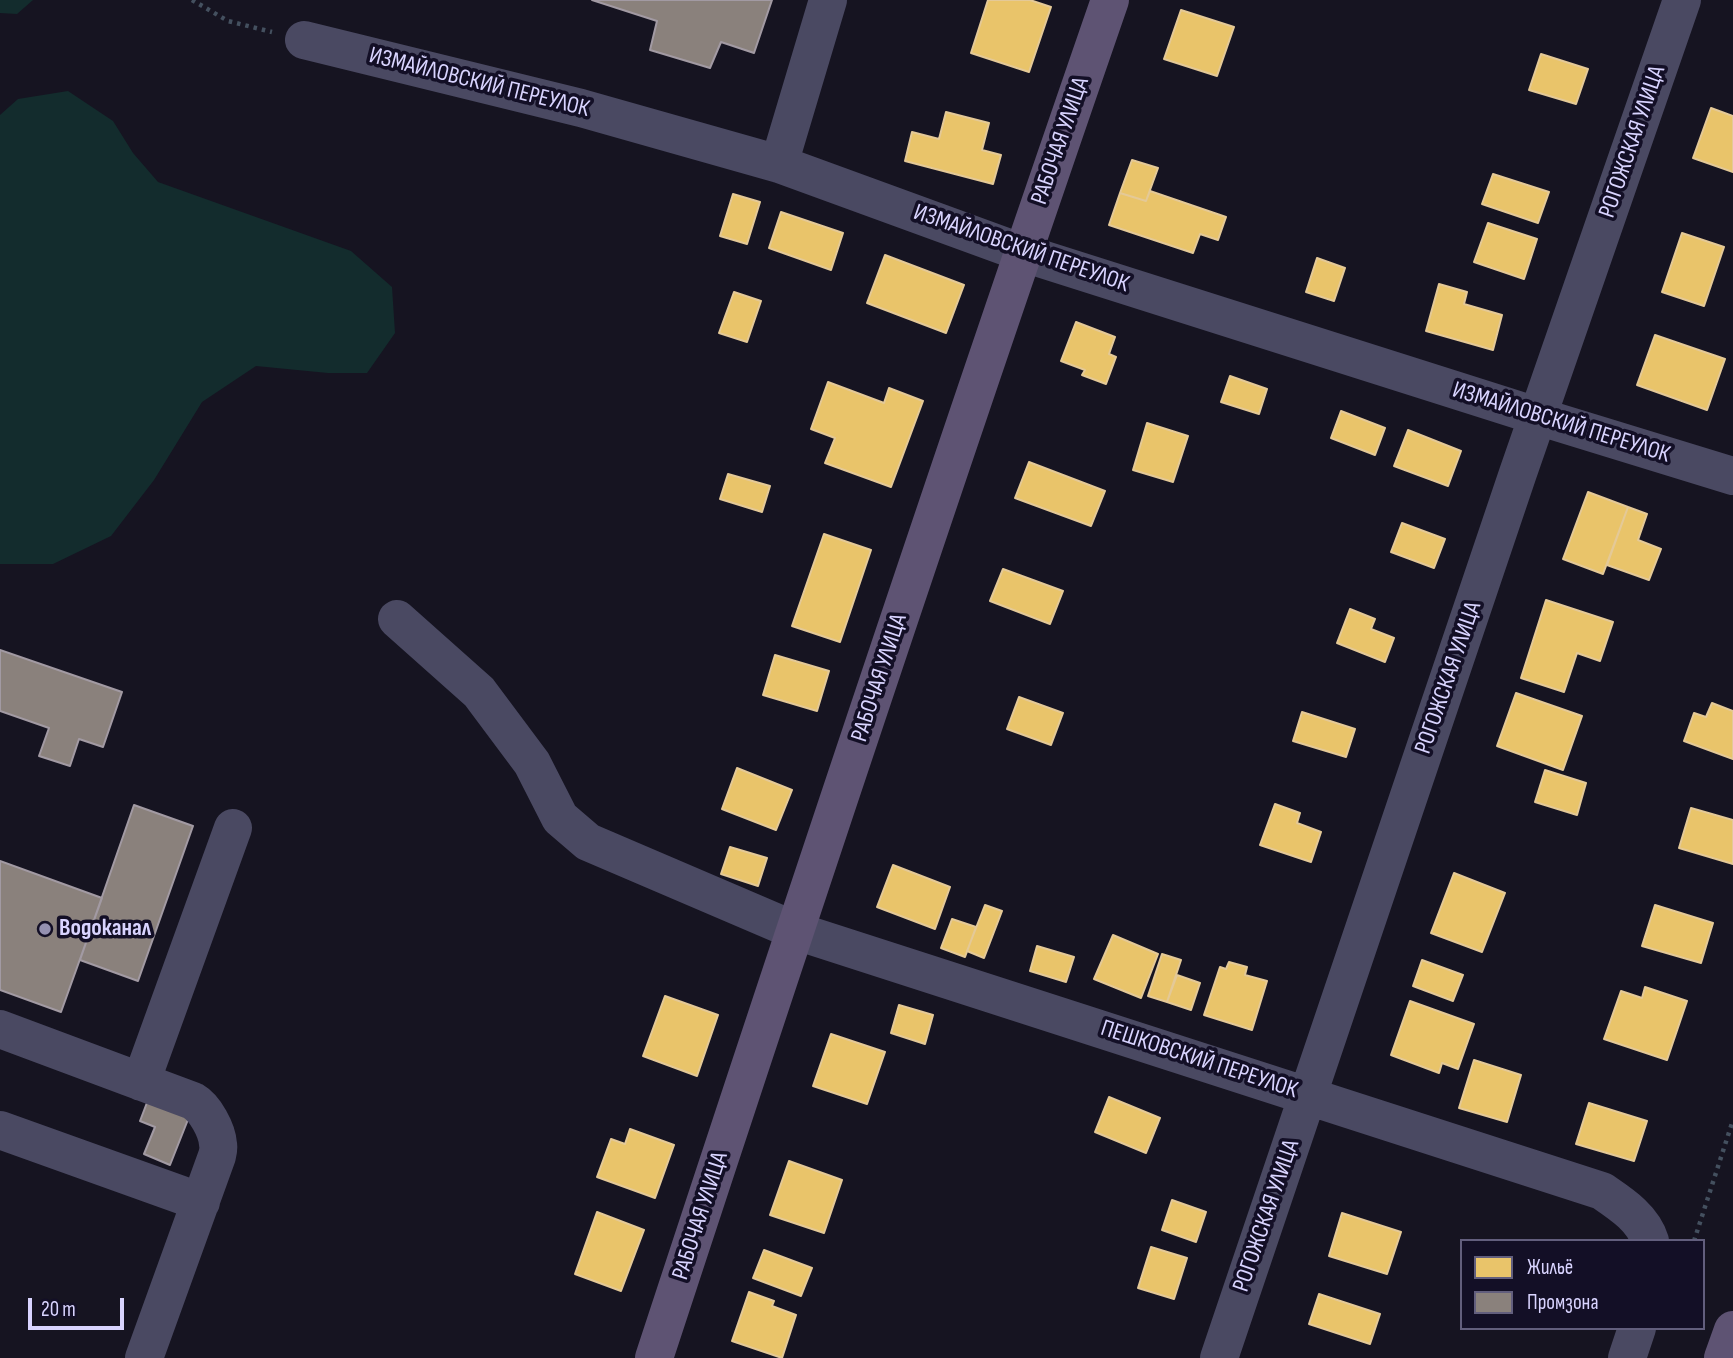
<!DOCTYPE html>
<meta charset="utf-8">
<style>
body{margin:0}
#map{position:relative;width:1733px;height:1358px;overflow:hidden;background:#161421;font-family:"Sofia Sans Condensed",sans-serif}
canvas{display:block}
.legend{position:absolute;left:1460px;top:1239px;width:245px;height:91px;box-sizing:border-box;background:#130f26;border:2px solid #625e7d;margin:0;padding:9px 12px;list-style:none;font-size:21px;color:#d9d4ff}
.legend li{display:flex;align-items:center;gap:14px;height:35px}
.legend b{width:35px;border:2px solid #625e7d}
.scale{position:absolute;left:28px;top:1298px;width:96px;height:32px;box-sizing:border-box;border:4px solid #d9d4ff;border-top:0;padding-left:9px;font-size:21px;line-height:24px;white-space:nowrap;color:#d9d4ff;-webkit-text-stroke:5px #130f26;paint-order:stroke}
</style>
<div id="map">
<canvas width="1733" height="1358"></canvas>
<ul class="legend">
<li><b style="height:19px;background:#e9c46a"></b>Жильё</li>
<li><b style="height:19px;background:#8a817c"></b>Промзона</li>
</ul>
<div class="scale">20 m</div>
</div>
<script>
const ctx = document.querySelector('canvas').getContext('2d');
ctx.lineJoin = 'round';
function fillPath(path, color) { ctx.fillStyle = color; ctx.fill(path, 'evenodd'); }
function trace(path, color, width, dash) { ctx.strokeStyle = color; ctx.lineWidth = width; ctx.lineCap = dash ? 'butt' : 'round'; ctx.setLineDash(dash || []); ctx.stroke(path); }
function drawText(font, color, halo, rows, align = 'center') {
  ctx.font = font + ' "Sofia Sans Condensed",sans-serif'; ctx.lineWidth = 7; ctx.setLineDash([]); ctx.textBaseline = 'middle'; ctx.strokeStyle = halo; ctx.fillStyle = color; for (const [text, x, y, turn = 0] of rows) {
    ctx.save(); ctx.translate(x, y); ctx.rotate((+turn || 0) * Math.PI / 180); ctx.textAlign = isNaN(turn) ? turn : align; if (halo) ctx.strokeText(text, 0, 0); ctx.fillText(text, 0, 0); ctx.restore();
  }
}
const green = new Path2D(`
 M 0,0 L 33,0 L 17,14 L 0,13 Z
 M 68,91 L 113,121 L 133,153 L 158,182 L 351,251 L 392,287 L 395,333 L 367,373 L 328,373 L 256,366 L 202,402 L 154,480 L 111,536 L 53,564 L 0,564 L 0,115 L 18,99 Z`);
const homes = new Path2D(`
 M 988,0 L 1030,0 L 1051,7 L 1029,72 L 971,53 Z
 M 1181,10 L 1234,27 L 1217,76 L 1164,59 Z
 M 1541,54 L 1588,69 L 1576,104 L 1529,90 Z
 M 1711,108 L 1733,116 L 1733,172 L 1693,158 Z
 M 946,112 L 989,123 L 982,150 L 1001,155 L 993,184 L 905,161 L 912,132 L 939,139 Z
 M 1132,160 L 1158,168 L 1146,201 L 1120,193 Z
 M 1493,174 L 1549,192 L 1538,223 L 1482,204 Z
 M 1150,191 L 1226,217 L 1218,240 L 1200,234 L 1193,253 L 1109,225 L 1120,193 L 1146,201 Z
 M 733,194 L 760,202 L 747,244 L 720,236 Z
 M 781,212 L 843,233 L 831,270 L 769,248 Z
 M 1488,223 L 1537,239 L 1524,279 L 1474,262 Z
 M 1682,233 L 1724,247 L 1704,306 L 1662,292 Z
 M 885,255 L 964,285 L 946,333 L 867,303 Z
 M 1317,258 L 1345,268 L 1334,301 L 1306,292 Z
 M 1439,284 L 1467,292 L 1464,304 L 1502,315 L 1493,350 L 1426,331 Z
 M 734,292 L 761,301 L 747,342 L 719,333 Z
 M 1076,322 L 1115,337 L 1109,354 L 1116,357 L 1106,384 L 1082,375 L 1085,370 L 1061,361 Z
 M 1655,335 L 1725,359 L 1707,410 L 1637,385 Z
 M 1230,376 L 1267,389 L 1259,414 L 1221,402 Z
 M 828,382 L 884,403 L 889,388 L 923,401 L 891,487 L 825,463 L 835,438 L 811,429 Z
 M 1341,411 L 1385,428 L 1375,455 L 1331,438 Z
 M 1147,423 L 1188,436 L 1173,482 L 1133,470 Z
 M 1408,430 L 1461,451 L 1448,486 L 1394,466 Z
 M 1029,462 L 1105,491 L 1091,526 L 1015,498 Z
 M 728,474 L 770,486 L 762,512 L 720,499 Z
 M 1588,492 L 1628,507 L 1603,574 L 1563,559 Z
 M 1628,507 L 1647,514 L 1638,540 L 1661,549 L 1649,580 L 1607,565 Z
 M 1402,523 L 1445,539 L 1434,568 L 1391,552 Z
 M 824,534 L 871,550 L 840,642 L 792,626 Z
 M 1003,569 L 1063,591 L 1050,624 L 990,601 Z
 M 1546,600 L 1613,622 L 1600,661 L 1577,653 L 1564,692 L 1521,678 Z
 M 1350,609 L 1375,619 L 1371,629 L 1394,638 L 1385,662 L 1337,643 Z
 M 775,655 L 829,671 L 817,711 L 763,695 Z
 M 1516,693 L 1582,716 L 1563,770 L 1497,746 Z
 M 1019,697 L 1063,713 L 1051,745 L 1007,729 Z
 M 1712,703 L 1733,711 L 1733,759 L 1684,741 L 1694,713 L 1706,717 Z
 M 1302,712 L 1355,729 L 1346,757 L 1293,741 Z
 M 737,768 L 792,790 L 776,830 L 722,809 Z
 M 1545,770 L 1586,783 L 1577,815 L 1535,802 Z
 M 1275,804 L 1300,813 L 1297,823 L 1321,832 L 1311,862 L 1260,845 Z
 M 1691,808 L 1733,820 L 1733,864 L 1679,848 Z
 M 730,847 L 767,858 L 758,886 L 721,874 Z
 M 893,865 L 950,887 L 935,929 L 877,907 Z
 M 1454,873 L 1505,893 L 1482,952 L 1431,933 Z
 M 985,905 L 1002,911 L 984,958 L 967,951 Z
 M 1655,905 L 1713,923 L 1701,963 L 1642,946 Z
 M 952,919 L 976,927 L 965,957 L 941,948 Z
 M 1113,935 L 1158,954 L 1141,998 L 1094,979 Z
 M 1037,946 L 1074,957 L 1066,982 L 1030,971 Z
 M 1162,954 L 1181,960 L 1167,1002 L 1148,996 Z
 M 1422,960 L 1463,975 L 1453,1001 L 1413,986 Z
 M 1229,962 L 1247,967 L 1245,975 L 1267,981 L 1252,1030 L 1204,1015 L 1220,967 L 1226,969 Z
 M 1177,975 L 1200,983 L 1191,1010 L 1167,1002 Z
 M 1645,987 L 1687,1001 L 1667,1060 L 1604,1039 L 1621,991 L 1642,998 Z
 M 665,996 L 718,1015 L 697,1076 L 643,1056 Z
 M 1410,1001 L 1474,1024 L 1458,1069 L 1442,1063 L 1439,1073 L 1391,1055 Z
 M 899,1005 L 933,1015 L 925,1044 L 891,1033 Z
 M 831,1034 L 885,1052 L 867,1104 L 813,1086 Z
 M 1474,1060 L 1521,1075 L 1507,1122 L 1459,1108 Z
 M 1109,1097 L 1160,1118 L 1146,1153 L 1095,1132 Z
 M 1589,1103 L 1647,1121 L 1634,1161 L 1576,1144 Z
 M 630,1129 L 674,1145 L 655,1198 L 597,1177 L 611,1139 L 625,1144 Z
 M 789,1161 L 842,1180 L 824,1233 L 770,1215 Z
 M 1172,1200 L 1206,1212 L 1196,1242 L 1162,1230 Z
 M 597,1212 L 644,1230 L 621,1291 L 575,1274 Z
 M 1342,1213 L 1401,1232 L 1387,1274 L 1329,1256 Z
 M 1151,1247 L 1187,1258 L 1174,1299 L 1138,1288 Z
 M 764,1250 L 812,1268 L 801,1296 L 753,1278 Z
 M 749,1292 L 774,1301 L 772,1306 L 796,1315 L 782,1358 L 732,1341 Z
 M 1319,1294 L 1380,1314 L 1370,1344 L 1309,1324 Z`);
const industry = new Path2D(`
 M 592,0 L 772,0 L 754,53 L 721,42 L 710,68 L 650,50 L 657,21 Z
 M 0,650 L 122,692 L 103,747 L 79,739 L 70,766 L 39,756 L 49,728 L 0,711 Z
 M 134,805 L 193,826 L 138,981 L 80,960 Z
 M 0,861 L 102,898 L 61,1012 L 0,990 Z
 M 148,1100 L 189,1117 L 170,1165 L 144,1154 L 155,1127 L 140,1121 Z`);
const path = new Path2D(`
 M 192,0 L 228,21 L 272,32
 M 1694,1241 L 1733,1120`);
const minor = new Path2D(`
 M 304,40 L 581,108 L 779,164 L 1023,253 L 1537,416 L 1733,476
 M 779,164 L 828,0
 M 397,619 L 479,692 L 532,763 L 560,818 L 588,842 L 796,931 L 1602,1191 C 1621,1204 1643,1218 1650,1241
 M 0,1029 L 193,1101 C 205,1108 217,1130 218,1144 C 219,1148 218,1152 217,1156 L 144,1358
 M 141,1082 L 233,828
 M 0,1130 L 201,1202
 M 1219,1358 L 1518,473 L 1682,0
 M 1627,1358 L 1637,1328`);
const major = new Path2D(`
 M 654,1358 C 803,904 954,451 1110,0
 M 1723,1358 L 1733,1330`);
const markers = [
 [45,929,7,"#9591b1"]
];
const streetNames = [
 ["ИЗМАЙЛОВСКИЙ ПЕРЕУЛОК",479,83,14],
 ["РАБОЧАЯ УЛИЦА",1061,141,-71],
 ["РОГОЖСКАЯ УЛИЦА",1633,142,-71],
 ["ИЗМАЙЛОВСКИЙ ПЕРЕУЛОК",1021,249,19],
 ["ИЗМАЙЛОВСКИЙ ПЕРЕУЛОК",1561,423,17],
 ["РАБОЧАЯ УЛИЦА",880,678,-72],
 ["РОГОЖСКАЯ УЛИЦА",1449,678,-71],
 ["ПЕШКОВСКИЙ ПЕРЕУЛОК",1199,1060,18],
 ["РАБОЧАЯ УЛИЦА",701,1216,-72],
 ["РОГОЖСКАЯ УЛИЦА",1267,1216,-71]
];
const poiNames = [
 ["Водоканал",59,929]
];
fillPath(green, '#132c2d');
fillPath(homes, '#e9c46a');
trace(homes, '#e4c997', 2);
fillPath(industry, '#8a817c');
trace(industry, '#a29aa3', 2);
trace(path, '#44505f', 4.5, [3.5, 5]);
trace(minor, '#4a4962', 38);
trace(major, '#5e5373', 38);
for (const [x, y, r, color] of markers) { const dot = new Path2D(); dot.arc(x, y, r, 0, 2 * Math.PI); ctx.fillStyle = color; ctx.fill(dot); trace(dot, '#130f26', 2.5); }
drawText('24px', '#d9d4ff', '#130f26', streetNames);
drawText('bold 24px', '#d9d4ff', '#130f26', poiNames, 'left');
</script>
